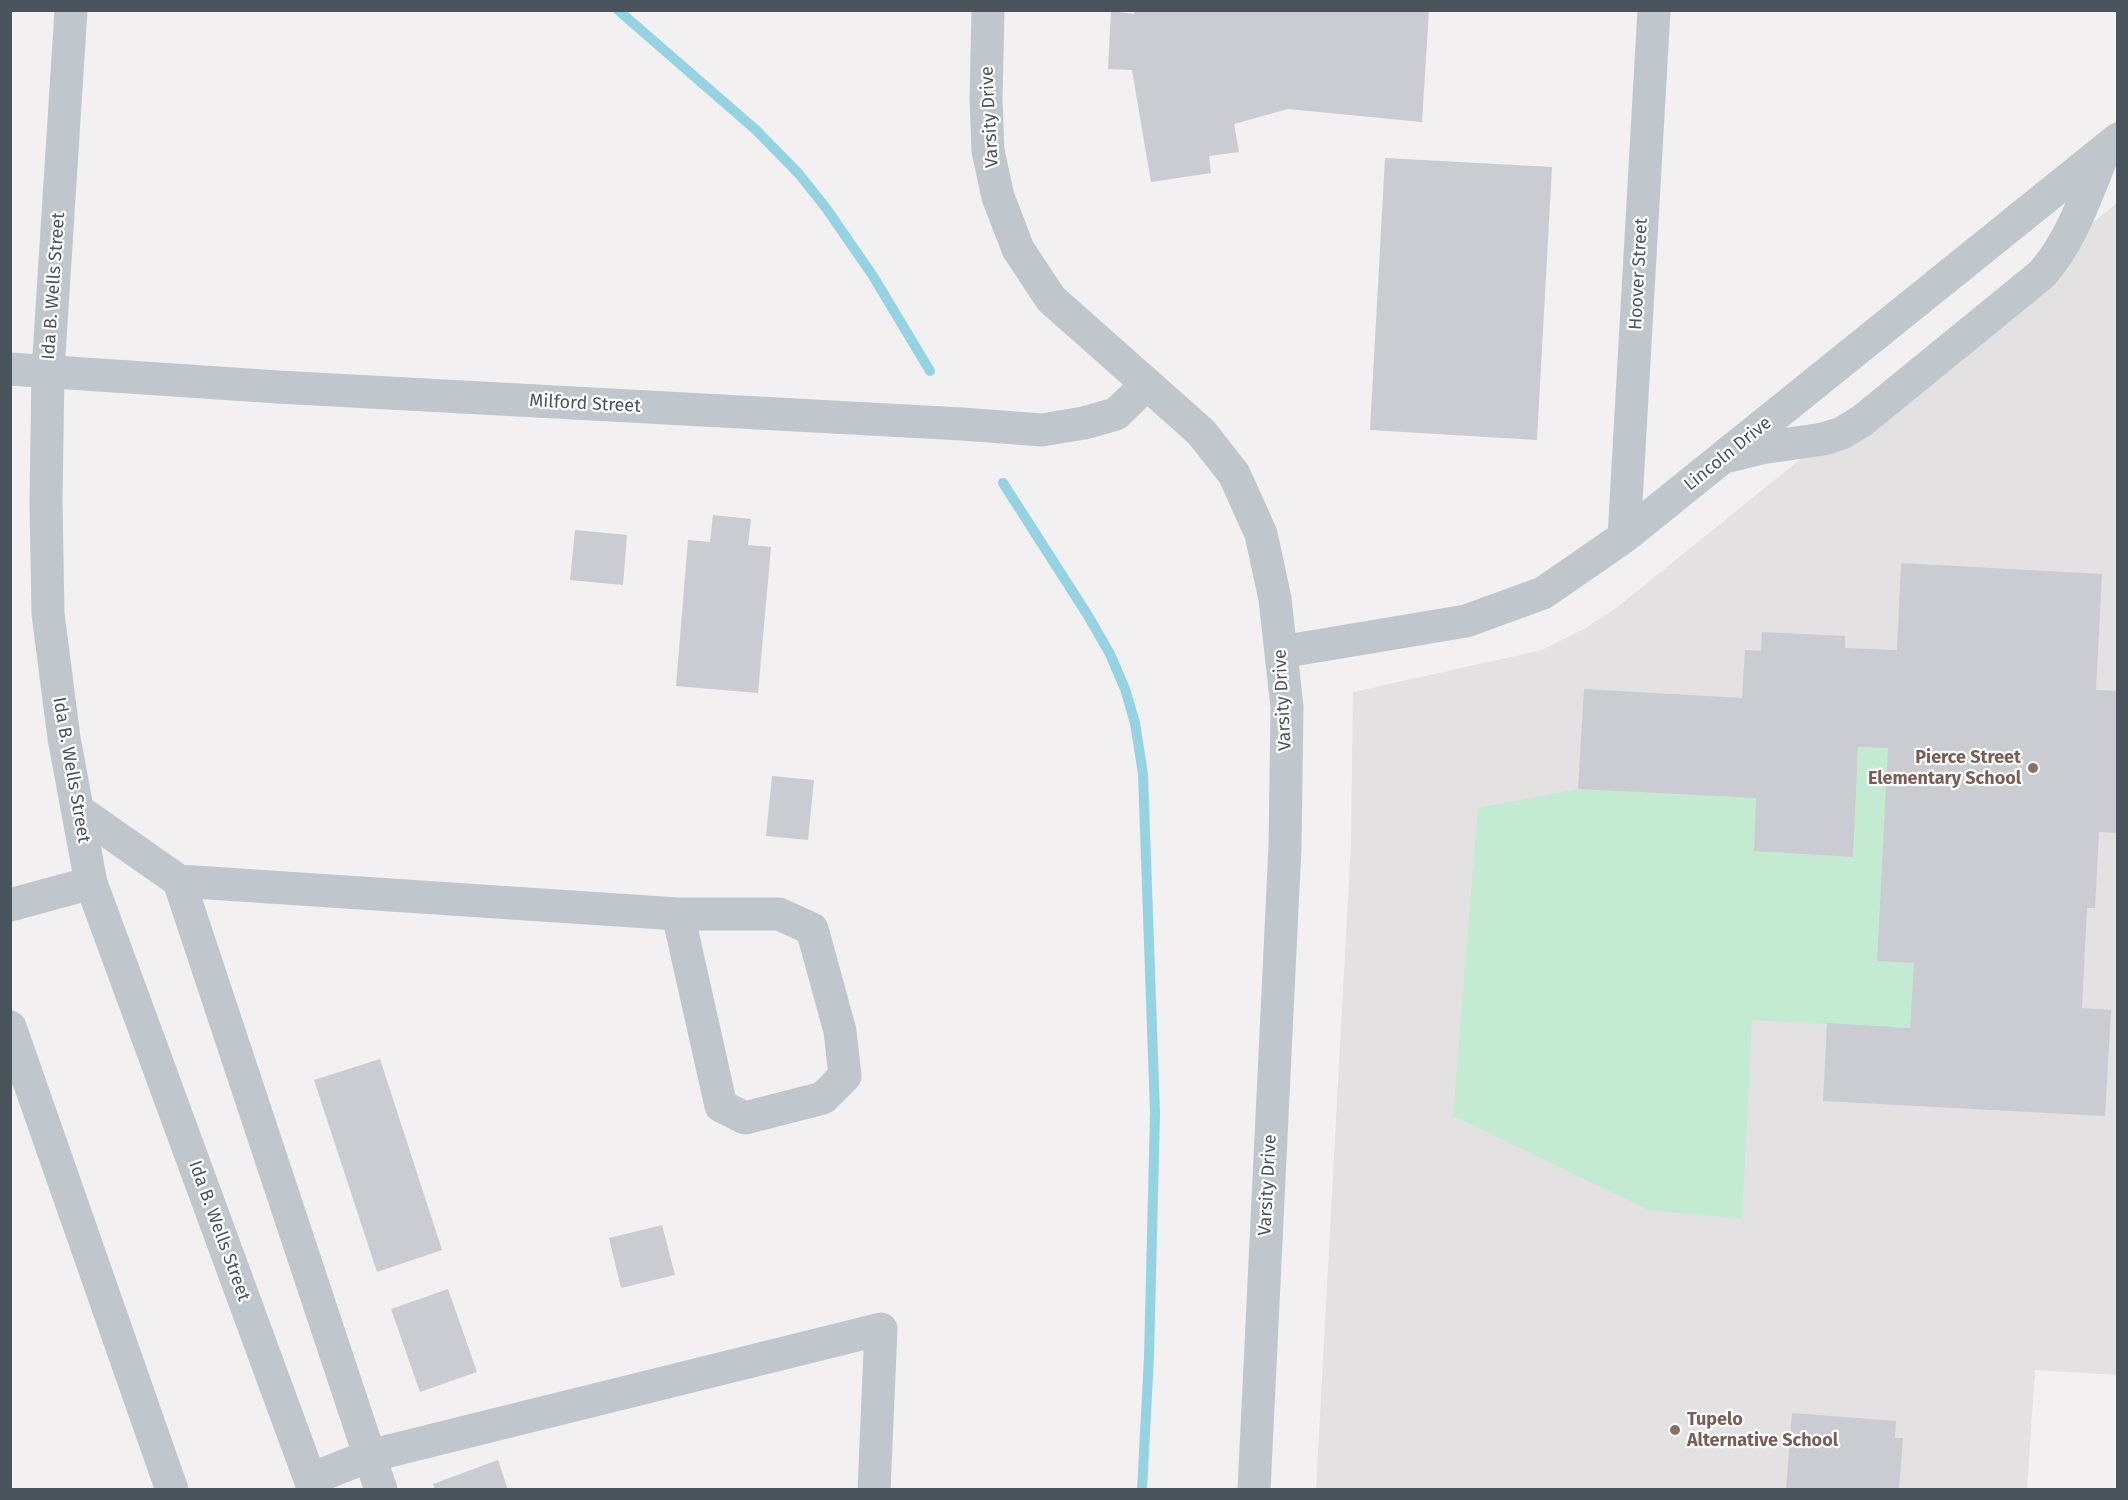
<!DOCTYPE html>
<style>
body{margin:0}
#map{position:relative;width:2128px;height:1500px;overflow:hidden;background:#f2f0f0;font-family:"Fira Sans",sans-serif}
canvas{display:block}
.frame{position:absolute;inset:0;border:12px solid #49535b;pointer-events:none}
</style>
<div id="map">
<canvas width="2128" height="1500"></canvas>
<div class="frame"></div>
</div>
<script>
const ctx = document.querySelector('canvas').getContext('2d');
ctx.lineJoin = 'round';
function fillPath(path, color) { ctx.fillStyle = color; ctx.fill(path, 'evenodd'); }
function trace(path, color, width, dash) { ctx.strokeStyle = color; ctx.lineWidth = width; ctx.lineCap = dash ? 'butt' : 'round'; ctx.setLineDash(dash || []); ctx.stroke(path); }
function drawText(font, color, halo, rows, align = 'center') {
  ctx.font = font + ' "Fira Sans",sans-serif'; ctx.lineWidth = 4.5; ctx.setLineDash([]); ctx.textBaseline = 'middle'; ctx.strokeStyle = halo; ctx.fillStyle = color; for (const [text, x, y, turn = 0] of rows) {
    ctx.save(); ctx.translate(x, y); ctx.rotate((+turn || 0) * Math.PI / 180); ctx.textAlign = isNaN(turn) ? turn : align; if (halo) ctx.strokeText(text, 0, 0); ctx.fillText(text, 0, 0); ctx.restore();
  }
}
const education = new Path2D(`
 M 2117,203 L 2117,1375 L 2035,1370 L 2027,1489 L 1316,1490 L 1351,843 L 1353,692 L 1542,650 L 1584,629 L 1620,605 Z`);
const green = new Path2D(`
 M 1858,747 L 1888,748 L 1877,961 L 1914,963 L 1910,1028 L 1752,1020 L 1742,1219 L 1649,1210 L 1453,1116 L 1478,808 L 1578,789 L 1756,798 L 1754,851 L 1852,857 Z`);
const stream = new Path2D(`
 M 618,10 L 756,130 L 799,174 L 826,208 L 873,276 L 930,371
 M 1003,483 L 1087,614 L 1110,654 L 1125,689 L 1135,723 L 1143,774 L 1155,1113 L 1149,1357 L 1142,1490`);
const building = new Path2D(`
 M 1135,10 L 1429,10 L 1422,122 L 1288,109 L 1234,124 L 1239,152 L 1209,156 L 1211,173 L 1151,182 L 1132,70 L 1108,69 L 1111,11 L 1134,14 Z
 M 1385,158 L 1552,167 L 1537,440 L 1370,430 Z
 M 713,515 L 751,519 L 748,545 L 771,547 L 758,693 L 676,686 L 688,540 L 710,542 Z
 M 575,530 L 627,535 L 623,585 L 570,580 Z
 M 1901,563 L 2102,574 L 2096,690 L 2118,691 L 2118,833 L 2099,832 L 2095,908 L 2087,908 L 2082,1008 L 2111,1010 L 2105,1116 L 1823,1101 L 1827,1023 L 1910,1028 L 1914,963 L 1877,961 L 1888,748 L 1858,747 L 1853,857 L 1754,851 L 1756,798 L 1578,789 L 1584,689 L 1742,698 L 1745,650 L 1761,651 L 1762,632 L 1845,636 L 1845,648 L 1897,650 Z
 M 772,776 L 814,780 L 808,840 L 766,836 Z
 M 380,1059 L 442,1250 L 377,1272 L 314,1080 Z
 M 662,1225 L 675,1275 L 621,1288 L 609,1238 Z
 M 448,1289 L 477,1372 L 420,1392 L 391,1309 Z
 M 1792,1413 L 1896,1421 L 1895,1438 L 1903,1438 L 1899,1490 L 1786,1490 Z
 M 498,1460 L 508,1490 L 435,1490 L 433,1484 Z`);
const minor = new Path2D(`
 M 71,10 L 48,371 L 46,502 L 48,614 L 64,738 L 91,883 L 314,1490
 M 988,10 L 986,99 L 988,151 L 998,197 L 1018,249 L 1051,299 L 1201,432 L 1234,474 L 1261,534 L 1275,599 L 1287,707 L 1285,847 L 1254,1490
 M 10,369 L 278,387 L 962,424 L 1042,430 L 1084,423 L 1116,414 L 1146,385
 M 1729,456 L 1761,448 L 1823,439 L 1842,433 L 1863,420 L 2042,274 C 2073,238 2086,195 2104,152
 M 1624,537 L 1654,10
 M 1281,652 L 1466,621 L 1543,593 L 1624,537 L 2118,139
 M 79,811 L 179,881 L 678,914 L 779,914 L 812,929 L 840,1031 L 845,1076 L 823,1098 L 745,1118 L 721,1106 L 678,914
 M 179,881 L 381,1490
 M 10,905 L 91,883
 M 10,1027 L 172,1490
 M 311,1479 L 369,1456 L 881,1329 L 874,1490`);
const markers = [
 [2033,768,6,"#8d6e63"],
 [1675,1430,6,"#8d6e63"]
];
const streetNames = [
 ["Varsity Drive",990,117,-93],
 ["Hoover Street",1639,274,-87],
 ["Ida B. Wells Street",54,286,-86],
 ["Milford Street",585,404,3],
 ["Lincoln Drive",1728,454,-39],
 ["Varsity Drive",1283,700,-93],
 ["Ida B. Wells Street",71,770,80],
 ["Varsity Drive",1268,1185,-87],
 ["Ida B. Wells Street",219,1231,70]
];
const educationNames = [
 ["Pierce Street",2021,758],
 ["Elementary School",2021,779],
 ["Tupelo",1687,1420,"left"],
 ["Alternative School",1687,1441,"left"]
];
fillPath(education, '#e3e1e1');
fillPath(green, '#c3ebd2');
trace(stream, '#95d3e3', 10);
fillPath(building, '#caccd2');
trace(minor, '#bfc7cd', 33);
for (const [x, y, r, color] of markers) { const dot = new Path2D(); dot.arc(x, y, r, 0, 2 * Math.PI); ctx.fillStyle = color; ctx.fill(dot); trace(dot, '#fff', 2); }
drawText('18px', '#49535b', '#fff', streetNames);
drawText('bold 18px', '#785e54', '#fff', educationNames, 'right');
</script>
